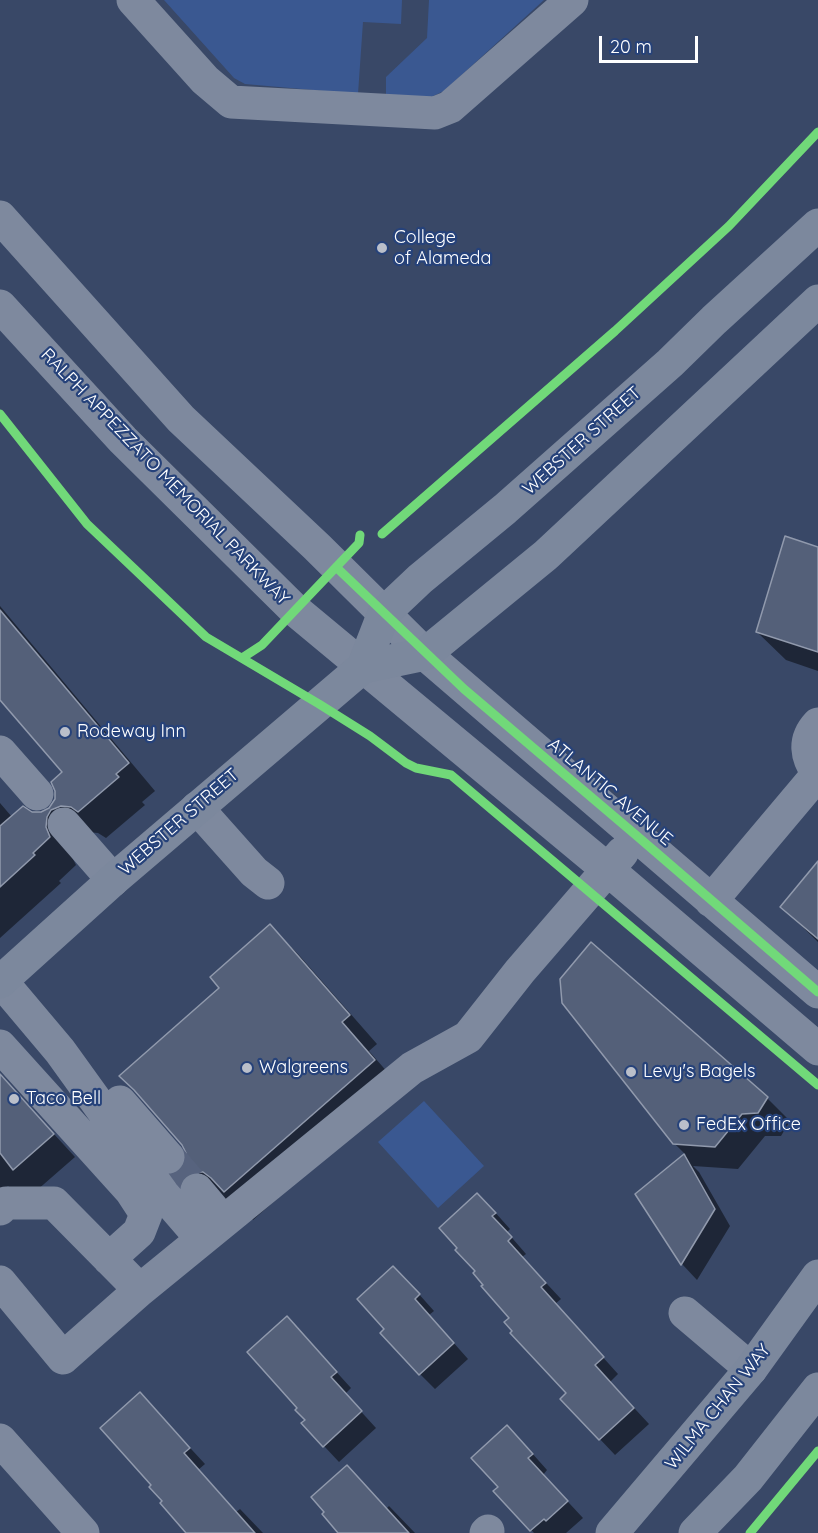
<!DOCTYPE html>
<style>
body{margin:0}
#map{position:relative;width:818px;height:1533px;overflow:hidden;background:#394867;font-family:Quicksand,sans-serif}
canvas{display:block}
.scale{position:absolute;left:599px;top:36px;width:99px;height:27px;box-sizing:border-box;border:3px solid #fff;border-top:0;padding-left:8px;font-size:18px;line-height:21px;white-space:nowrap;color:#fff;-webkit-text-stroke:4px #26427a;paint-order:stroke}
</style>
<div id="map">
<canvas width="818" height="1533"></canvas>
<div class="scale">20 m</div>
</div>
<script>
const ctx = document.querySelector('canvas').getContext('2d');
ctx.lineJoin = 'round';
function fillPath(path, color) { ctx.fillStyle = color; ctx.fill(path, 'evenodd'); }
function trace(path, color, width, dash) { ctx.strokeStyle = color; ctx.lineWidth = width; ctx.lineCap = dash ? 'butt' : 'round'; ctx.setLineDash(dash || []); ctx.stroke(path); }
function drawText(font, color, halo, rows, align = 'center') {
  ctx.font = font + ' Quicksand,sans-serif'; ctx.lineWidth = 4.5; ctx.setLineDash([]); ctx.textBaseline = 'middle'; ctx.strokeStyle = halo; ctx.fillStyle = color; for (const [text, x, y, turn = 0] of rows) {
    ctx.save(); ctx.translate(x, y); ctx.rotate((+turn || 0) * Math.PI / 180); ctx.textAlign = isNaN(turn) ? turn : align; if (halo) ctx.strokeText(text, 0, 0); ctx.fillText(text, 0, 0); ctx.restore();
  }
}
const green = new Path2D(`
 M 164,0 L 402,0 L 401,24 L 363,22 L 358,94 L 245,84 L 234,78 Z
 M 429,0 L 544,0 L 444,91 L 431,97 L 386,97 L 386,77 L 427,38 Z
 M 424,1101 L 484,1166 L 438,1208 L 378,1142 Z`);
const shadow = new Path2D(`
 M 818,548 L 818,671 L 786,660 L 757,632 Z
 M 0,606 L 155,791 L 142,802 L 145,805 L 106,838 L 98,833 L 87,832 L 72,857 L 76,865 L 59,881 L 61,883 L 0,938 L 0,803 L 12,817 L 31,813 L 42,814 L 51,809 L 56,800 L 64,772 L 0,697 Z
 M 818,864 L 818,942 L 782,907 Z
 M 270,926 L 298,954 L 377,1044 L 369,1051 L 402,1089 L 253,1220 L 235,1201 L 208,1211 L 175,1176 L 182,1172 L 187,1163 L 221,988 Z
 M 591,944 L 767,1098 L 790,1121 L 781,1136 L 765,1136 L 738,1169 L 693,1166 L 699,1172 L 730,1226 L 697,1280 L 682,1264 L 637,1194 L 686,1155 L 674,1143 Z
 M 0,1075 L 75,1157 L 36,1191 L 20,1197 L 8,1186 L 0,1193 Z
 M 493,1210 L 510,1229 L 507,1232 L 526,1254 L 522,1257 L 561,1299 L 555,1304 L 618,1374 L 610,1382 L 649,1424 L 615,1455 L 562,1399 L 568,1393 L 485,1285 L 477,1271 Z
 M 409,1283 L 434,1311 L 429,1315 L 468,1359 L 435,1389 L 420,1374 Z
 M 302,1334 L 351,1388 L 345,1394 L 376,1428 L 339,1462 L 324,1446 L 307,1420 Z
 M 155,1410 L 205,1464 L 198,1470 L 236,1512 L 240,1509 L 263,1533 L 193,1533 Z
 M 523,1443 L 547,1470 L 543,1475 L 583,1518 L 566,1533 L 534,1533 L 496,1491 L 500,1487 Z
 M 389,1506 L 415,1533 L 347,1533 L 386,1509 Z`);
const building = new Path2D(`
 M 785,536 L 818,547 L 818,652 L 756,632 Z
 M 0,610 L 129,763 L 116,774 L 119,777 L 78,812 L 71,807 L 61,806 L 51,810 L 47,817 L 46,827 L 50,837 L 33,853 L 35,855 L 0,887 L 0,826 L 23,806 L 32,812 L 41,812 L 49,808 L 55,799 L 55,791 L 51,782 L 62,772 L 0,700 Z
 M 818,861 L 818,939 L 780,907 Z
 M 270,924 L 350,1015 L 342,1022 L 375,1060 L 224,1192 L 211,1178 L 203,1172 L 193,1172 L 185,1175 L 179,1184 L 172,1175 L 181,1171 L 186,1162 L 186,1153 L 182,1145 L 134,1090 L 119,1076 L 219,988 L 210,977 Z
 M 591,942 L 768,1097 L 758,1113 L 742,1114 L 715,1147 L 673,1144 L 562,1003 L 560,979 Z
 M 0,1074 L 54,1134 L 13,1170 L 0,1153 Z
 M 684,1154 L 715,1209 L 681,1265 L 635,1194 Z
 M 477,1193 L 496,1213 L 492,1216 L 512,1237 L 508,1241 L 546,1283 L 541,1287 L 604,1357 L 595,1365 L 634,1408 L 599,1440 L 560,1399 L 566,1393 L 510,1333 L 512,1331 L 504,1322 L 509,1318 L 481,1286 L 483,1285 L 473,1273 L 475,1271 L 455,1250 L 457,1248 L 439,1228 Z
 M 393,1266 L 420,1294 L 415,1299 L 454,1343 L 419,1375 L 380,1333 L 384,1329 L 357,1299 Z
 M 287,1316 L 337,1372 L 331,1377 L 362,1411 L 323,1447 L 301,1423 L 305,1420 L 295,1410 L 297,1408 L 247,1352 Z
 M 140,1392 L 190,1448 L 184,1453 L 255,1533 L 186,1533 L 160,1503 L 162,1501 L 149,1487 L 151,1485 L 100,1428 Z
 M 507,1425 L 533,1454 L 528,1458 L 568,1501 L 546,1521 L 544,1519 L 530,1531 L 493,1491 L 498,1487 L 471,1458 Z
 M 347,1465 L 409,1533 L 338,1533 L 322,1514 L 324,1512 L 311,1497 Z`);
const minorTunnel = new Path2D(`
 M 168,1157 L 197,1190`);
const minor = new Path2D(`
 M 133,0 L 205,80 L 231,102 L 435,113 L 450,107 L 572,0
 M 0,217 L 181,419 L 317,547 L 425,654 L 818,992
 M 0,306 L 123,440 L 295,610 L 607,869 L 818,1049
 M 0,752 L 37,794
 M 197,808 L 254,872 L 268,883
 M 64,824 L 113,880
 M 711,901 L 818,774 C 806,757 803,740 818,724
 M 1,981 L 60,1051 L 163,1194 L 201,1238
 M 0,1046 L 131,1191 L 146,1214 L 139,1232 L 109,1259
 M 120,1102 L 168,1157
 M 197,1190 L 223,1221
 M 0,1209 L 6,1203 L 54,1203 L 140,1290 L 412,1068 L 468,1037 L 520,971 L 622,853
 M 0,1282 L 63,1358 L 140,1290
 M 685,1313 L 751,1369
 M 0,1440 L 83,1533
 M 486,1533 L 488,1531`);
const major = new Path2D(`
 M 363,667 L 384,613 L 420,579 L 505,509 L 670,363 L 714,320 L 818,225
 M 0,982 L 113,880 L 363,667 L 425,654 L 546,555 L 818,301
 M 612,1533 L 751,1369 L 818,1276
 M 695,1533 L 748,1478 L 818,1389`);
const cycleway = new Path2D(`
 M 0,414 L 87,524 L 206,637 L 319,704 L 370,736 L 406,763 L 416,768 L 451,775 L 818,1085
 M 382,534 L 615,331 L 729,226 L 818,132
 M 336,567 L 464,689 L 637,836 L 818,992
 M 242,658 L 262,645 L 359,543 L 360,535
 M 750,1533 L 818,1451`);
const markers = [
 [382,248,6,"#babfca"],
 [65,732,6,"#babfca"],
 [247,1068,6,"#babfca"],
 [631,1072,6,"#babfca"],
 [14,1099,6,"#babfca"],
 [684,1125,6,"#babfca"]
];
const poiNames = [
 ["College",394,238],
 ["of Alameda",394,259],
 ["Rodeway Inn",77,732],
 ["Walgreens",259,1068],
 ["Levy's Bagels",643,1072],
 ["Taco Bell",26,1099],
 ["FedEx Office",696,1125]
];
const streetNames = [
 ["WEBSTER STREET",582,441,-42],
 ["RALPH APPEZZATO MEMORIAL PARKWAY",165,477,46],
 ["ATLANTIC AVENUE",610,792,40],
 ["WEBSTER STREET",179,822,-41],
 ["WILMA CHAN WAY",718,1407,-51]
];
fillPath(green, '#3a5891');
fillPath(shadow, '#0007');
fillPath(building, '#546079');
trace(building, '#919aad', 1.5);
trace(minorTunnel, '#57637e', 33, [33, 16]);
trace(minor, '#7e899e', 33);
trace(major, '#7c889d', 33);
trace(cycleway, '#71d979', 9);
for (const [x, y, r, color] of markers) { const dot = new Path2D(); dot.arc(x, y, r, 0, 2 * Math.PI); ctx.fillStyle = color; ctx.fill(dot); trace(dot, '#26427a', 2); }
drawText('18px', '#fff', '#26427a', poiNames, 'left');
drawText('18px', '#fff', '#26427a', streetNames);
</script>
